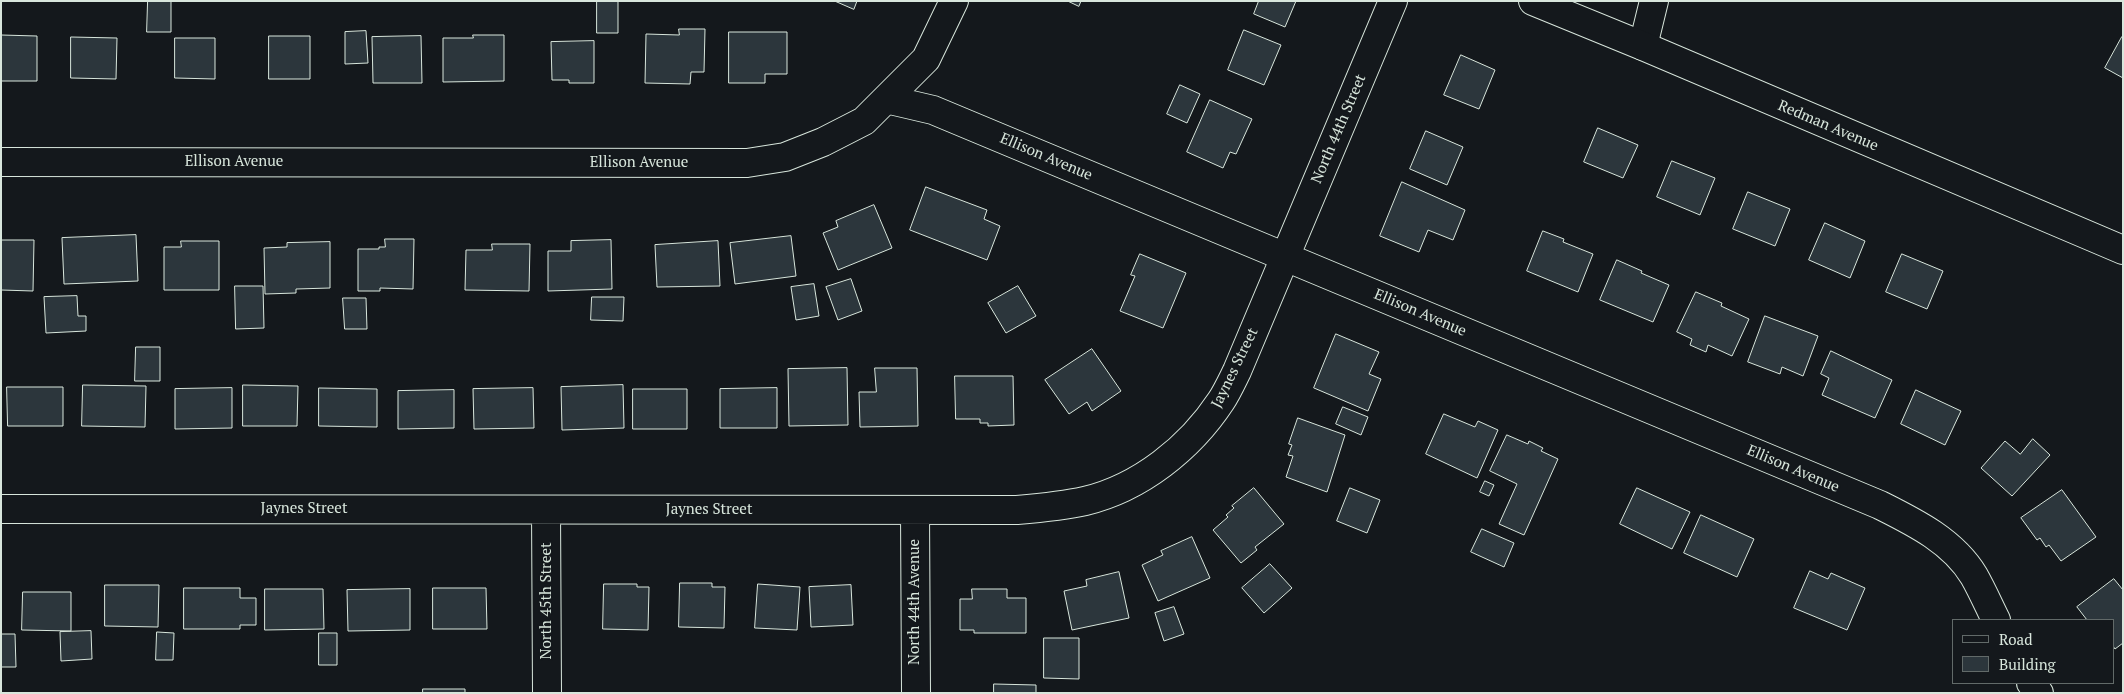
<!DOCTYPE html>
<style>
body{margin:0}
#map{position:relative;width:2124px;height:694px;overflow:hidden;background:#14181c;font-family:"PT Serif",serif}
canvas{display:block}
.frame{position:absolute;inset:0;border:2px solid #d8e6dc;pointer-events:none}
.legend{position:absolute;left:1952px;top:619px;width:162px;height:65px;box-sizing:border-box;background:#14181c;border:1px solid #626a69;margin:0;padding:6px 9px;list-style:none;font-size:15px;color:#d8e6dc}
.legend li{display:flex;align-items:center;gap:10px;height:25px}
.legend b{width:25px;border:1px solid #626a69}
</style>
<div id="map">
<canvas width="2124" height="694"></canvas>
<div class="frame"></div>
<ul class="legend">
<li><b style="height:6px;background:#14181c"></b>Road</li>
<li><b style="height:14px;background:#2c363c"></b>Building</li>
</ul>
</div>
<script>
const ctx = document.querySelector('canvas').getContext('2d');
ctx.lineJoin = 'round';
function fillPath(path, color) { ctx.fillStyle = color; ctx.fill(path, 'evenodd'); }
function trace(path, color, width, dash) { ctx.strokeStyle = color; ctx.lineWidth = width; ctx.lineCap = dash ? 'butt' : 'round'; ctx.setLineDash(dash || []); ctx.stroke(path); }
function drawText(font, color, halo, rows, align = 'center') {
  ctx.font = font + ' "PT Serif",serif'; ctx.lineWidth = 4; ctx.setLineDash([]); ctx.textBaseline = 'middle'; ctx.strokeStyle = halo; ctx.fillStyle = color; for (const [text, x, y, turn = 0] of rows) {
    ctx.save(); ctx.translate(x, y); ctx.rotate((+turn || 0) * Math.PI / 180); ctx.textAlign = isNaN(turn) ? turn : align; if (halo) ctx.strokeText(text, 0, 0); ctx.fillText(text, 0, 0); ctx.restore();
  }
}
const building = new Path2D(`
 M 148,1 L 171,1 L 171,32 L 147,32 Z
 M 597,1 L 618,1 L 618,33 L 597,33 Z
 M 835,1 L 857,1 L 854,9 Z
 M 1068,1 L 1081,1 L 1079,6 Z
 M 1259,1 L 1296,1 L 1285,27 L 1254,14 Z
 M 679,29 L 705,29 L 704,72 L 691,72 L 690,84 L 645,83 L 646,34 L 679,35 Z
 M 1244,30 L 1281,45 L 1264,85 L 1228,70 Z
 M 366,31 L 368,63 L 345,64 L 345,32 Z
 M 729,32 L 787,32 L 787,74 L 765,74 L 765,83 L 729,83 Z
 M 1,35 L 37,36 L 37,81 L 1,81 Z
 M 473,35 L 504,35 L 504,81 L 443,82 L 443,38 L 473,38 Z
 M 269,36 L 310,36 L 310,79 L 269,79 Z
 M 421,36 L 422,83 L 373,83 L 372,37 Z
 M 71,37 L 117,38 L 116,79 L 71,78 Z
 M 2122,37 L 2123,38 L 2123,78 L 2105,68 Z
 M 175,38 L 215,38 L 215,79 L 175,78 Z
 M 594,41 L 594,83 L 569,83 L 569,80 L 552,80 L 551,42 Z
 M 1461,55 L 1495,70 L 1479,109 L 1444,95 Z
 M 1180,85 L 1200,94 L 1187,123 L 1167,114 Z
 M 1210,100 L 1252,119 L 1236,154 L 1230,152 L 1223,168 L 1187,152 Z
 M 1598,128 L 1638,145 L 1623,178 L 1584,162 Z
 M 1426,131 L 1463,147 L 1447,185 L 1410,169 Z
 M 1672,161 L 1715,178 L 1700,215 L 1657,197 Z
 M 1402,182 L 1465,210 L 1453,240 L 1428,230 L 1419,252 L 1380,236 Z
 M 926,187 L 987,210 L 984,219 L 1000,226 L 987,260 L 910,230 Z
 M 1748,192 L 1790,209 L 1775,246 L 1733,229 Z
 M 874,205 L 892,248 L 838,270 L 823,233 L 838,227 L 836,221 Z
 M 1825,223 L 1865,241 L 1850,278 L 1809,260 Z
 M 1543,231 L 1564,239 L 1563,242 L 1593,254 L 1578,292 L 1527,271 Z
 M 136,235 L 138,281 L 64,284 L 62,238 Z
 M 791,236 L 796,276 L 735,284 L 730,243 Z
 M 385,239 L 414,239 L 413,289 L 380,288 L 380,291 L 358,291 L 358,249 L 379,249 L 379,247 L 385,247 Z
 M 1,240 L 34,240 L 33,291 L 1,290 Z
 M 611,240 L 612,289 L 548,291 L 548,251 L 571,251 L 571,241 Z
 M 181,241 L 219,241 L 219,290 L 164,290 L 164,247 L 181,247 Z
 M 718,241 L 720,286 L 657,287 L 655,245 Z
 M 330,242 L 330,288 L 296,289 L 296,293 L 265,294 L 264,248 L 287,247 L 287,243 Z
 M 492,244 L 530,244 L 529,291 L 465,290 L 466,250 L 492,250 Z
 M 1140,254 L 1186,273 L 1163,328 L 1120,311 L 1135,276 L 1131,275 Z
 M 1902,254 L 1943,271 L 1927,309 L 1886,292 Z
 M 1617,260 L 1642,271 L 1641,273 L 1669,285 L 1653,322 L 1600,300 Z
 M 851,279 L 862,311 L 838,320 L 826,287 Z
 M 814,284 L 819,316 L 796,320 L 791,287 Z
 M 235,286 L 263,286 L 264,328 L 236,329 Z
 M 1018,286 L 1036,316 L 1006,333 L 988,303 Z
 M 1696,292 L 1722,303 L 1721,306 L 1749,319 L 1732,356 L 1708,345 L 1706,352 L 1690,345 L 1692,339 L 1677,332 Z
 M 77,296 L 78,316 L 86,316 L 86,331 L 46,333 L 44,297 Z
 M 592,297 L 624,297 L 623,321 L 591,320 Z
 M 343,298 L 366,298 L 367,329 L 345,329 Z
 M 1765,316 L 1818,336 L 1803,376 L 1782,367 L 1780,374 L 1748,362 Z
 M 1336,334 L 1379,352 L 1369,374 L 1381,379 L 1368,411 L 1314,388 Z
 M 136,347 L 160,347 L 160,381 L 135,381 Z
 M 1092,349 L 1121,391 L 1092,411 L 1087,402 L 1069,414 L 1045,380 Z
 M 1831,351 L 1892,380 L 1875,418 L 1822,395 L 1829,378 L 1821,374 Z
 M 847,368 L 848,425 L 789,426 L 788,369 Z
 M 875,368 L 917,368 L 918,426 L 860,427 L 859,392 L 876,392 Z
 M 955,376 L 1013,376 L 1014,425 L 988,426 L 988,423 L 980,423 L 980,419 L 956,419 Z
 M 83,385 L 146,386 L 145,427 L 82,426 Z
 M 243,385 L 298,386 L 297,426 L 243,426 Z
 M 623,385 L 624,428 L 562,430 L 561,387 Z
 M 7,387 L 63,387 L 63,426 L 8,426 Z
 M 232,388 L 232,428 L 175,429 L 175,389 Z
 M 319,388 L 377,389 L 377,427 L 319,426 Z
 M 533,388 L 534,428 L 474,429 L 473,389 Z
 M 777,388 L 777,428 L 720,428 L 720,389 Z
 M 633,389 L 687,389 L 687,429 L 633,429 Z
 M 454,390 L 454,428 L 398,429 L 398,391 Z
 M 1916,390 L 1961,411 L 1945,445 L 1901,424 Z
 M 1343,407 L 1368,417 L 1361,435 L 1336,424 Z
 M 1444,414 L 1475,427 L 1478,421 L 1498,430 L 1477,478 L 1426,454 Z
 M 1298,418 L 1345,435 L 1327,492 L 1286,477 L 1293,456 L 1288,455 L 1292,445 L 1289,444 Z
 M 1507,435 L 1528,444 L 1529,441 L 1543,448 L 1541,451 L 1558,459 L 1524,535 L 1499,524 L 1517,484 L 1490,471 Z
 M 2033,439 L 2050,455 L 2012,496 L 1981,468 L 2005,441 L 2020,454 Z
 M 1485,481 L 1494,485 L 1489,496 L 1480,492 Z
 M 1254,488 L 1284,524 L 1255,547 L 1257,550 L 1241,563 L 1213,530 L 1228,517 L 1226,515 L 1234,508 L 1232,506 Z
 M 1350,488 L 1380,500 L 1367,533 L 1337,521 Z
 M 1637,488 L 1690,512 L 1672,549 L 1620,524 Z
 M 2062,490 L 2096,537 L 2061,561 L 2049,545 L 2046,547 L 2040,538 L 2037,540 L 2021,518 Z
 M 1701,515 L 1754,539 L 1737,577 L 1684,553 Z
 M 1482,529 L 1514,543 L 1504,567 L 1471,552 Z
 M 1192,537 L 1210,578 L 1158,601 L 1142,565 L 1163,555 L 1161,551 Z
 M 1270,564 L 1292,588 L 1264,613 L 1242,588 Z
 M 1810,571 L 1828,579 L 1831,573 L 1865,588 L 1847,630 L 1794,608 Z
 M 1119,572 L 1129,618 L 1072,630 L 1064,591 L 1087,586 L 1086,580 Z
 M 2114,579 L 2123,590 L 2123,643 L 2115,649 L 2113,646 L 2113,620 L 2087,620 L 2077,607 Z
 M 680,583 L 712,583 L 712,587 L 725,587 L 724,628 L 679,627 Z
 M 604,584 L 637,584 L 637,587 L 649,587 L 648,630 L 603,629 Z
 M 758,584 L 800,587 L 797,630 L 755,628 Z
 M 105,585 L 159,585 L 158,627 L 105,626 Z
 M 851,585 L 853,625 L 811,627 L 809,587 Z
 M 184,588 L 240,588 L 240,598 L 256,598 L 256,625 L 240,625 L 240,629 L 184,629 Z
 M 433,588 L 486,588 L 487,629 L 433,629 Z
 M 265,589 L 323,589 L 324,629 L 265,630 Z
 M 410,589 L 410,630 L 348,631 L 347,590 Z
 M 972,589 L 1007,589 L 1007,598 L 1026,598 L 1026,633 L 974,633 L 974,630 L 960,630 L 960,599 L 972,599 Z
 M 23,592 L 71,592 L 71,631 L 22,630 Z
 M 1174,607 L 1184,634 L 1164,641 L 1155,613 Z
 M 91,631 L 92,659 L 61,661 L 60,632 Z
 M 157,632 L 174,633 L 173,660 L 156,660 Z
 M 319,633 L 337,633 L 337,665 L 319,665 Z
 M 1,634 L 15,634 L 16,667 L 1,667 Z
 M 1044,638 L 1079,638 L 1079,679 L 1044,678 Z
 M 994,684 L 1036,685 L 1036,693 L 994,693 Z
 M 423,689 L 465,689 L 465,693 L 423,693 Z`);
const minor = new Path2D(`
 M 1643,46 L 1654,1
 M 886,99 L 926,59 L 954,1
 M 1,162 L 747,163 L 785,157 L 823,142 L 864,121 L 886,99 L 933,110 L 1880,505 C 1914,522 1953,541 1974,576 C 1982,590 1989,606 1996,620
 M 1,509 L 1017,510 C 1040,508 1063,506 1085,501 C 1140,488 1190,448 1221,401 C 1227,392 1232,381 1237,371 L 1393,1
 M 546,510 L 547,693
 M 915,511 L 916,693
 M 2031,683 L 2039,693`);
const tertiary = new Path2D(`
 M 1533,1 L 1643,46 L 2123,250`);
const streetNames = [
 ["Redman Avenue",1828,126,23],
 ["North 44th Street",1339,129,-67],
 ["Ellison Avenue",1046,157,23],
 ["Ellison Avenue",234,162],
 ["Ellison Avenue",639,163],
 ["Ellison Avenue",1420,313,23],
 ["Jaynes Street",1235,368,-64],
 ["Ellison Avenue",1793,469,23],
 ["Jaynes Street",304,509],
 ["Jaynes Street",709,510],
 ["North 45th Street",547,601,-90],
 ["North 44th Avenue",915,602,-90]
];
fillPath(building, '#2c363c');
trace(building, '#d8e6dc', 1);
trace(minor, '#d8e6dc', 30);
trace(tertiary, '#d8e6dc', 30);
trace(minor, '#14181c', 28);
trace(tertiary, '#14181c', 28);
drawText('15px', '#d8e6dc', '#14181c', streetNames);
</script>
